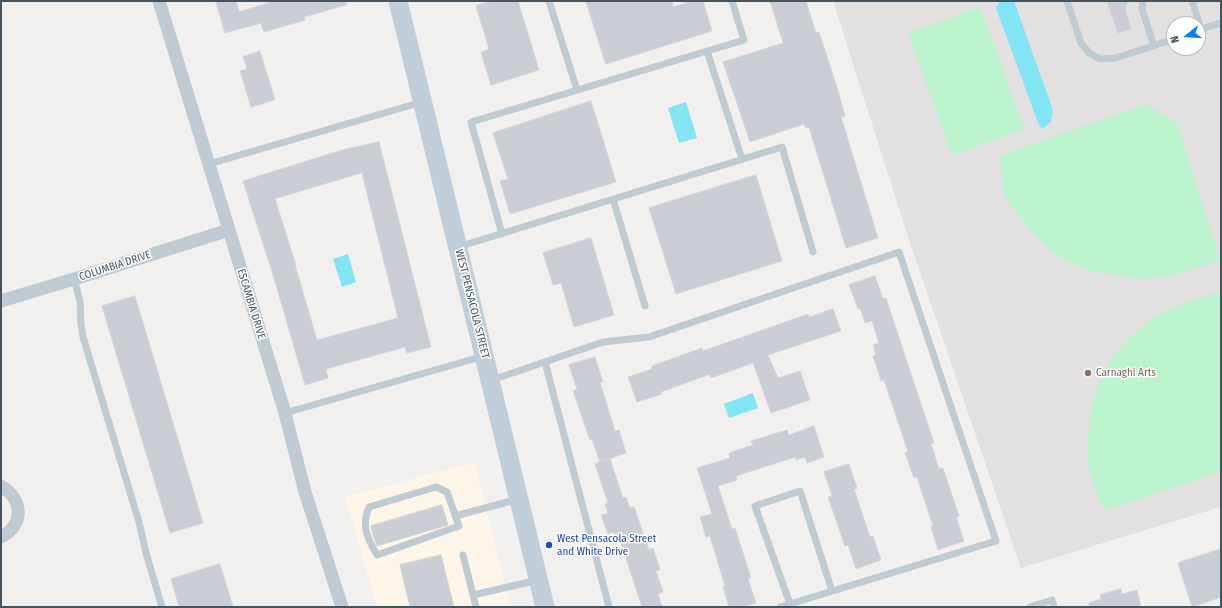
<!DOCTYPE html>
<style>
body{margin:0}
#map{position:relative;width:1222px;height:608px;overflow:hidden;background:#f2efef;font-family:"Fira Sans Condensed",sans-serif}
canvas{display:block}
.frame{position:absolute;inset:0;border:2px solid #45545e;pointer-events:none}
.north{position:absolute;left:1166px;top:16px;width:40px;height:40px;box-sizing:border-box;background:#fff;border:1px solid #b5bbbf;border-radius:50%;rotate:253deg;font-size:11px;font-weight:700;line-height:16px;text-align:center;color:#45545e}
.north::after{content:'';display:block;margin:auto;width:14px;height:18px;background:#0980f1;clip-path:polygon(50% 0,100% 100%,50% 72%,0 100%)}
</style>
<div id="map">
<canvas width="1222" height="608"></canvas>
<div class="frame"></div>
<div class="north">N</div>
</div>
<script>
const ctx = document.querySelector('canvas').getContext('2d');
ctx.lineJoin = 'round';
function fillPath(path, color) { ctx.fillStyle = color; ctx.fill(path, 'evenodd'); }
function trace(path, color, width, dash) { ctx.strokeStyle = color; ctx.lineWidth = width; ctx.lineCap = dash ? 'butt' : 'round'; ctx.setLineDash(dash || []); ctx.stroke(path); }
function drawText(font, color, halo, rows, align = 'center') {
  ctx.font = font + ' "Fira Sans Condensed",sans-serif'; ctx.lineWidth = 3; ctx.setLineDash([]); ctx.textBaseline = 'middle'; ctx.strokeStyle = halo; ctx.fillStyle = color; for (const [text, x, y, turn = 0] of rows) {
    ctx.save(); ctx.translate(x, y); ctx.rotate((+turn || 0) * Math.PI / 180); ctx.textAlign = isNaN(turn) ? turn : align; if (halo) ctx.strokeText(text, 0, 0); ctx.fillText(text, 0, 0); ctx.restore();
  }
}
const commercial = new Path2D(`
 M 475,462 L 510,607 L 377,607 L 345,497 Z`);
const education = new Path2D(`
 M 833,1 L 1221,1 L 1221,507 L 1021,568 L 909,240 ZM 1174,24 L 1198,24 L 1198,48 L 1174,48 Z`);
const green = new Path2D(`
 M 980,7 L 1024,129 L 952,155 L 908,33 Z
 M 1146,104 L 1177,123 L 1220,261 L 1174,275 L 1144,279 L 1095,272 L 1066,260 L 1049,249 L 1034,234 L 1005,198 L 999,156 Z
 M 1221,291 L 1221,472 L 1106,510 C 1094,499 1089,469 1088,454 C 1086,396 1107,345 1159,315 C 1178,304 1200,298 1221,291 Z`);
const water = new Path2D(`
 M 1000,1 L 1014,1 L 1053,110 L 1051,122 L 1042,129 L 1037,120 L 996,8 Z
 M 686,102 L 697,138 L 679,143 L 668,108 Z
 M 348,254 L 356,282 L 342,287 L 333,259 Z
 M 753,393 L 758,408 L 729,418 L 724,404 Z`);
const building = new Path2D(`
 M 216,1 L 236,1 L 239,12 L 275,1 L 346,1 L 346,5 L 304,17 L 305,20 L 264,32 L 261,23 L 225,33 Z
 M 492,1 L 518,1 L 539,70 L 491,85 L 481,52 L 489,49 L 476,6 Z
 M 586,1 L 672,1 L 673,7 L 693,1 L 703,1 L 712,31 L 606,64 Z
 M 770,1 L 806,1 L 816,33 L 819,32 L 836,84 L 845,116 L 841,117 L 878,238 L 846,248 L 809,127 L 806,128 L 804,124 L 750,142 L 723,62 L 783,43 Z
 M 1107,1 L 1128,1 L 1125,8 L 1131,29 L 1118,33 Z
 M 260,51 L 275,100 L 251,107 L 240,71 L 247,69 L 243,57 Z
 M 591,101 L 616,182 L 510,214 L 500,181 L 508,179 L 493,133 Z
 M 379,142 L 431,347 L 407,353 L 405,347 L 326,369 L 328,378 L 305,385 L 274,278 L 243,181 L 342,150 ZM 362,173 L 398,318 L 317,340 L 295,265 L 296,265 L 275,199 Z
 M 756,175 L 782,261 L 676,294 L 649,208 Z
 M 591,238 L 614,315 L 574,327 L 561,283 L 553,285 L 543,253 Z
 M 875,276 L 883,299 L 886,298 L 934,443 L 931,444 L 939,469 L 943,468 L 959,516 L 956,517 L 964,541 L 938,550 L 931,527 L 933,526 L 917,477 L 914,478 L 905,453 L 908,452 L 884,380 L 881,381 L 873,356 L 876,355 L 873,345 L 879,343 L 872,321 L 865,323 L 860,308 L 858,309 L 849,285 Z
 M 135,296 L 203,523 L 170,533 L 102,306 Z
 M 833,309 L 841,331 L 768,355 L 778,378 L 800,371 L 810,400 L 771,413 L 753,363 L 711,378 L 710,374 L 661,392 L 662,394 L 637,402 L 628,377 L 652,369 L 652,366 L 702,348 L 703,351 L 808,314 L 809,317 Z
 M 595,357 L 603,382 L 600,382 L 615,431 L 619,430 L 626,453 L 600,462 L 592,439 L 590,440 L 573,391 L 577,389 L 569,365 Z
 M 814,426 L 824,457 L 807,463 L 805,457 L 796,460 L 795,457 L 736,476 L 737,480 L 718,486 L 732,529 L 735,528 L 751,578 L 748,579 L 756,603 L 742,607 L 729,607 L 723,587 L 725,586 L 710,536 L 706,537 L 700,517 L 712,514 L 697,468 L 730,458 L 729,453 L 753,445 L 751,441 L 787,430 L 789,435 Z
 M 610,459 L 623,498 L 626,497 L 630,508 L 634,507 L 649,550 L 653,548 L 660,570 L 656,571 L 663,592 L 658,594 L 662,607 L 642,607 L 620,540 L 617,541 L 614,532 L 608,534 L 601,515 L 608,513 L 605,504 L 608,503 L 595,464 Z
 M 849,464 L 857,488 L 854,489 L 870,537 L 873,536 L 881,560 L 856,569 L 848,545 L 845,546 L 828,497 L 832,496 L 824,472 Z
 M 442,505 L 448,525 L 377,546 L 373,535 L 371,526 Z
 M 1221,549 L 1221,597 L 1192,607 L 1178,563 Z
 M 441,555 L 454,607 L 410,607 L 400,565 Z
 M 220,564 L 233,607 L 179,607 L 171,579 Z
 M 1121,589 L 1122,594 L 1137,590 L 1141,607 L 1089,607 L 1089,603 L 1101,599 L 1100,595 Z`);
const service = new Path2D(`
 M 549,1 L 577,90
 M 1067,1 L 1081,43 L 1089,53 L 1100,59 L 1116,58 L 1174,39
 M 1143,1 L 1142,9 L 1154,46
 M 1192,1 L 1201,29
 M 1198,30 L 1221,23
 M 707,51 L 742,159
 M 209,164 L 422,102
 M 613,199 L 645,306
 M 502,234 L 471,122 L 744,40 L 732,1
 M 458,247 L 782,147 L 813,252
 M 74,279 L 80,301 L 81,324 L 83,337 L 139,522 L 146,553 L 162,607
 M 545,362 L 609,607
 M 492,380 L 603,342 L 649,337 L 899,252 L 996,541 L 780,607
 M 285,413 L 484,356
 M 436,487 L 447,492 L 459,526 L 377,555 C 367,538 361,525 369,507 Z
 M 455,516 L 519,499
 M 463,555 L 476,607
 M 473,595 L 538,580
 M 790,604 L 755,506 L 800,491 L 832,591
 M 1030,607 L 1052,600 L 1054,607`);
const minor = new Path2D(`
 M 159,1 L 285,413 L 305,492 L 342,607
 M 1,301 L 74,279 L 229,230
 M 1,486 C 23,499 25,525 1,537`);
const secondary = new Path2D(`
 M 398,1 L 545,607`);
const markers = [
 [1088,373,4,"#8d6e63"],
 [549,545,4,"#1a4fb4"]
];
const streetNames = [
 ["COLUMBIA DRIVE",115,266,-18],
 ["ESCAMBIA DRIVE",251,304,73],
 ["WEST PENSACOLA STREET",472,304,76]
];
const educationNames = [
 ["Carnaghi Arts",1096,373]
];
const transitNames = [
 ["West Pensacola Street",557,539],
 ["and White Drive",557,552]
];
fillPath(commercial, '#fdf5e7');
fillPath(education, '#e3e0e1');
fillPath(green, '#baf3cc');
fillPath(water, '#83e4f4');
fillPath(building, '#caced4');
trace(building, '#d2d6db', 1);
trace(service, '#becbd2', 7);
trace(minor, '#becbd2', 13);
trace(secondary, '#c0ceda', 19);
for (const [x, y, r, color] of markers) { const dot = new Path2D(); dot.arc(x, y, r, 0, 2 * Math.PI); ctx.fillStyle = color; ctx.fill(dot); trace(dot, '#fff', 1.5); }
drawText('11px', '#45545e', '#fff', streetNames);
drawText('11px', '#785e54', '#fff', educationNames, 'left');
drawText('11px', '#164399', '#fff', transitNames, 'left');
</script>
